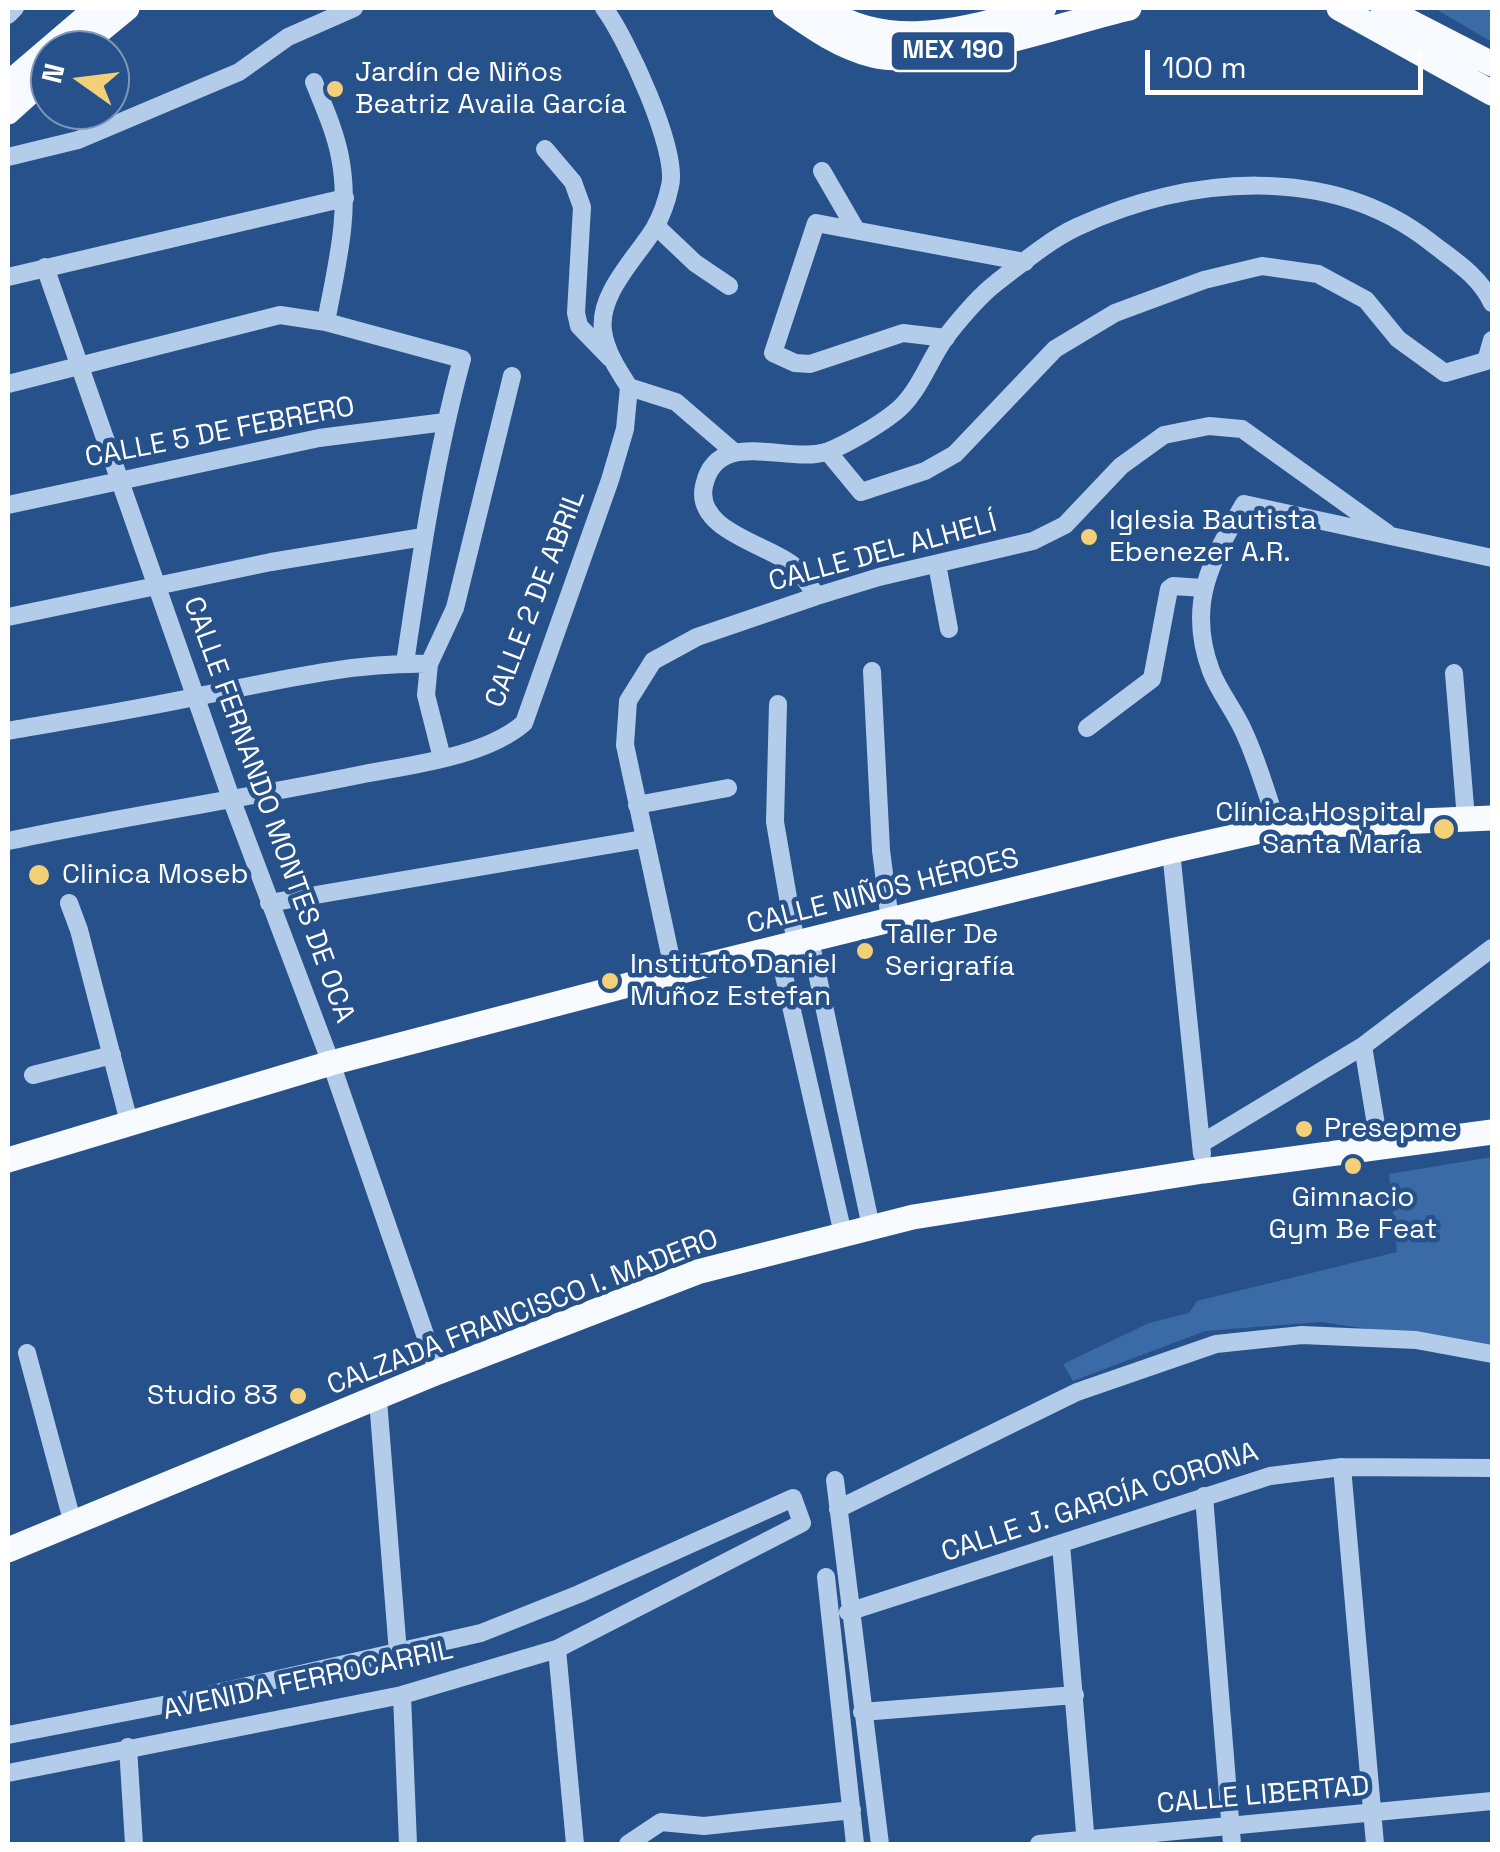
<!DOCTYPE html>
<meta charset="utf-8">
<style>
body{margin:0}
#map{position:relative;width:1500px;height:1852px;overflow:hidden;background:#26518a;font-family:"Space Grotesk",sans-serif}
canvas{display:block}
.frame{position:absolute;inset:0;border:10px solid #fff;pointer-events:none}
.north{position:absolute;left:30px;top:30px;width:100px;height:100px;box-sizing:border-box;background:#26518a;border:2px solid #7d97b9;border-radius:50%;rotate:284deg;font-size:28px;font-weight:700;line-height:40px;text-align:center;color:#fff}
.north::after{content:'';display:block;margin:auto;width:35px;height:45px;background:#f3d078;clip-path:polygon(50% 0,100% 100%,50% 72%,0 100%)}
.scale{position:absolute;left:1145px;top:50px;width:278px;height:45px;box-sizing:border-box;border:5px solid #fff;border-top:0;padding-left:12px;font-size:30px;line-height:35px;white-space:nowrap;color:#fff;-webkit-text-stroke:8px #26518a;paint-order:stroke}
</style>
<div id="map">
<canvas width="1500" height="1852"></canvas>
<div class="frame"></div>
<div class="north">N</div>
<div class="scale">100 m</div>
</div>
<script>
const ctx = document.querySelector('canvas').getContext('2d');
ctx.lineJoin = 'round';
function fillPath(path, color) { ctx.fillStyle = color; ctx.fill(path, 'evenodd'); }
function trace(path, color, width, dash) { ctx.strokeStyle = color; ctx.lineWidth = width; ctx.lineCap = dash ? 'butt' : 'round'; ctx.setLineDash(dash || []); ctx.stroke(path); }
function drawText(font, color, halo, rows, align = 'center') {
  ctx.font = font + ' "Space Grotesk",sans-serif'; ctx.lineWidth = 9; ctx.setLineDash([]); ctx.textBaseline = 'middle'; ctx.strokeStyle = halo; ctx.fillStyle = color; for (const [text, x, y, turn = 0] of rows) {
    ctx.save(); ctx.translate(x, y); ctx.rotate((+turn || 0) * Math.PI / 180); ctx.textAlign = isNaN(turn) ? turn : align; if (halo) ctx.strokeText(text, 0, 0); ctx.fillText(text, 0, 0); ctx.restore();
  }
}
const green = new Path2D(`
 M 1434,8 L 1492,8 L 1492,42 Z
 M 1492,1157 L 1492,1347 L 1321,1322 L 1205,1331 L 1073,1381 L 1063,1364 L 1149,1323 L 1189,1313 L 1197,1301 L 1397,1252 L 1389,1174 Z`);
const minor = new Path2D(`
 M 604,8 C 626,37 679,151 670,186 C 667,200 661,217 654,229 C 636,258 598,294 603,331 C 606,352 618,370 629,387
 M 8,15 L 15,8
 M 314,82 C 324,107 335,131 340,157 C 351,212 336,268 326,322
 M 545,149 L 573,182 L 582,207 L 576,313 L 579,326 L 610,358
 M 8,157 L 78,140 L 239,72 L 288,37 L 354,8
 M 822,171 L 855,228
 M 656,226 L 695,263 L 729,286
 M 45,267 L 232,801 L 331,1063 L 438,1372
 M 8,277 L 345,198
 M 946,338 L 903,333 L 810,364 L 795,363 L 773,353 L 816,223 L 1025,262
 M 8,384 L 280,315 L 326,322 L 462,359 C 435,459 420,561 405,663
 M 629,387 L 676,402 L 733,451
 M 828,452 L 861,492 L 925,471 L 955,454 L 1055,349 L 1115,313 L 1204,280 L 1262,266 L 1318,274 L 1366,300 L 1398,339 L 1445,373 L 1486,361 L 1492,340
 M 8,505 L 319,438 L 445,422
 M 937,564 L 949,629
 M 817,596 C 810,587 803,575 794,566 C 770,545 694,531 704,486 C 717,425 789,466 829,451 C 847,444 879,425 894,413 C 918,395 928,362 945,338 C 959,320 978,297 996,283 C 1021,264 1049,240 1077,227 C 1187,176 1328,163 1429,241 C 1453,260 1479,275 1492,303
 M 8,617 L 271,562 L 423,537
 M 429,664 L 455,608 L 512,376
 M 872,671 L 881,850 L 890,921
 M 1454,673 L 1466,819
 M 778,704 L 775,822 L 796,944
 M 1087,728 L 1152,679 L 1169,589 L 1173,586 L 1203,588
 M 8,731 C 70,720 133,710 195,697 C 272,682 350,662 429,664 L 426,695 L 442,758
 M 637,805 L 728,788
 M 1278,827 C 1267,795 1258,762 1244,732 C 1235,711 1219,692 1211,671 C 1186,604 1211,561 1244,504 L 1492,558
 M 8,841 C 124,816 242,799 359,775 C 410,765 485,757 524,723 L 610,480 L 625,429 L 629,387
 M 1171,851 L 1202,1154
 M 69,903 L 79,930 L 129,1122
 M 269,903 L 643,839
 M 810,940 L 871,1227
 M 778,949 L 843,1234
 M 674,973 L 625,745 L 628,701 L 653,661 L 697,637 L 817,596 L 879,577 L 1033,541 L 1065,525 L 1121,466 L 1164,435 L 1209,426 L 1242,429 L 1387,533
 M 1363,1046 L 1380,1149
 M 33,1075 L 112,1055
 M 1202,1143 L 1363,1046 L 1492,948
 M 27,1353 L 73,1524
 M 378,1400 L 398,1653
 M 1342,1467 L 1375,1844
 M 835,1480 L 880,1844
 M 1204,1496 L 1232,1844
 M 838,1509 L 1077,1392 L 1216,1344 L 1302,1335 L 1416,1340 L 1492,1354
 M 1061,1544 L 1086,1844
 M 826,1577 L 855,1844
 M 848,1612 L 1270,1476 L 1342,1467 L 1492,1468
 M 557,1649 L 575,1844
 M 402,1695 L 408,1844
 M 862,1712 L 1075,1695
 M 8,1735 L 168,1704 L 481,1633 L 579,1594 L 793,1498 L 802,1523 L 557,1649 L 402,1695 L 8,1773
 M 128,1747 L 134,1844
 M 628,1844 L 661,1822 L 704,1826 L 852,1810
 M 1039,1844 L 1492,1801`);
const major = new Path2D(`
 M 785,8 C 812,27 840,47 873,55 C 936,70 1063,23 1129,8
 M 822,8 C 892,55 970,27 1044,8
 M 1339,8 L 1492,93
 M 1383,8 L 1492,64
 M 76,50 L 127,8
 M 8,84 L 97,8
 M 8,112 L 50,74
 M 8,1160 L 331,1063 L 674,973 L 1171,851 L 1278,827 L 1492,818
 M 8,1550 L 438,1372 L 697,1272 L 913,1217 L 1203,1171 L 1492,1132`);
const markers = [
 [335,89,10,"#f3d078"],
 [1089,537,10,"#f3d078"],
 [1444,829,12,"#f3d078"],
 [39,875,12,"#f3d078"],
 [865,951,10,"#f3d078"],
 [610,981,10,"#f3d078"],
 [1304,1129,10,"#f3d078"],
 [1353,1166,10,"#f3d078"],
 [298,1396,10,"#f3d078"]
];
const shields = [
 [953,51,125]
];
const shieldNames = [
 ["MEX 190",953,51]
];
const poiNames = [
 ["Jardín de Niños",355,73],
 ["Beatriz Availa García",355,105],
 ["Iglesia Bautista",1109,521],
 ["Ebenezer A.R.",1109,553],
 ["Clínica Hospital",1422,813,"right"],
 ["Santa María",1422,845,"right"],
 ["Clinica Moseb",62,875],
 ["Taller De",885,935],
 ["Serigrafía",885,967],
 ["Instituto Daniel",630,965],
 ["Muñoz Estefan",630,997],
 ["Presepme",1324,1129],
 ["Gimnacio",1353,1198,"center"],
 ["Gym Be Feat",1353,1230,"center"],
 ["Studio 83",278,1396,"right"]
];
const streetNames = [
 ["CALLE 5 DE FEBRERO",220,433,-11],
 ["CALLE DEL ALHELÍ",883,553,-15],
 ["CALLE 2 DE ABRIL",536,599,-69],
 ["CALLE FERNANDO MONTES DE OCA",268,810,70],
 ["CALLE NIÑOS HÉROES",883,892,-14],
 ["CALZADA FRANCISCO I. MADERO",523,1313,-21],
 ["CALLE J. GARCÍA CORONA",1100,1503,-18],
 ["AVENIDA FERROCARRIL",308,1681,-12],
 ["CALLE LIBERTAD",1263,1796,-5]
];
fillPath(green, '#3a6ba7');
trace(minor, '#b3ccea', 18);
trace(major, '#f7fafe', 25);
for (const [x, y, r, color] of markers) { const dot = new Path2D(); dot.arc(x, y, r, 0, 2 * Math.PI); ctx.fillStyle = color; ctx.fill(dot); trace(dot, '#26518a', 4); }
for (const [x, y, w] of shields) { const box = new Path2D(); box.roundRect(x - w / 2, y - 20, w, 40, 8); ctx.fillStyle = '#26518a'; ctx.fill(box); trace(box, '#fff', 2.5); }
drawText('bold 25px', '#fff', null, shieldNames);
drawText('28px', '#fff', '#26518a', poiNames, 'left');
drawText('28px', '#fff', '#26518a', streetNames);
</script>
